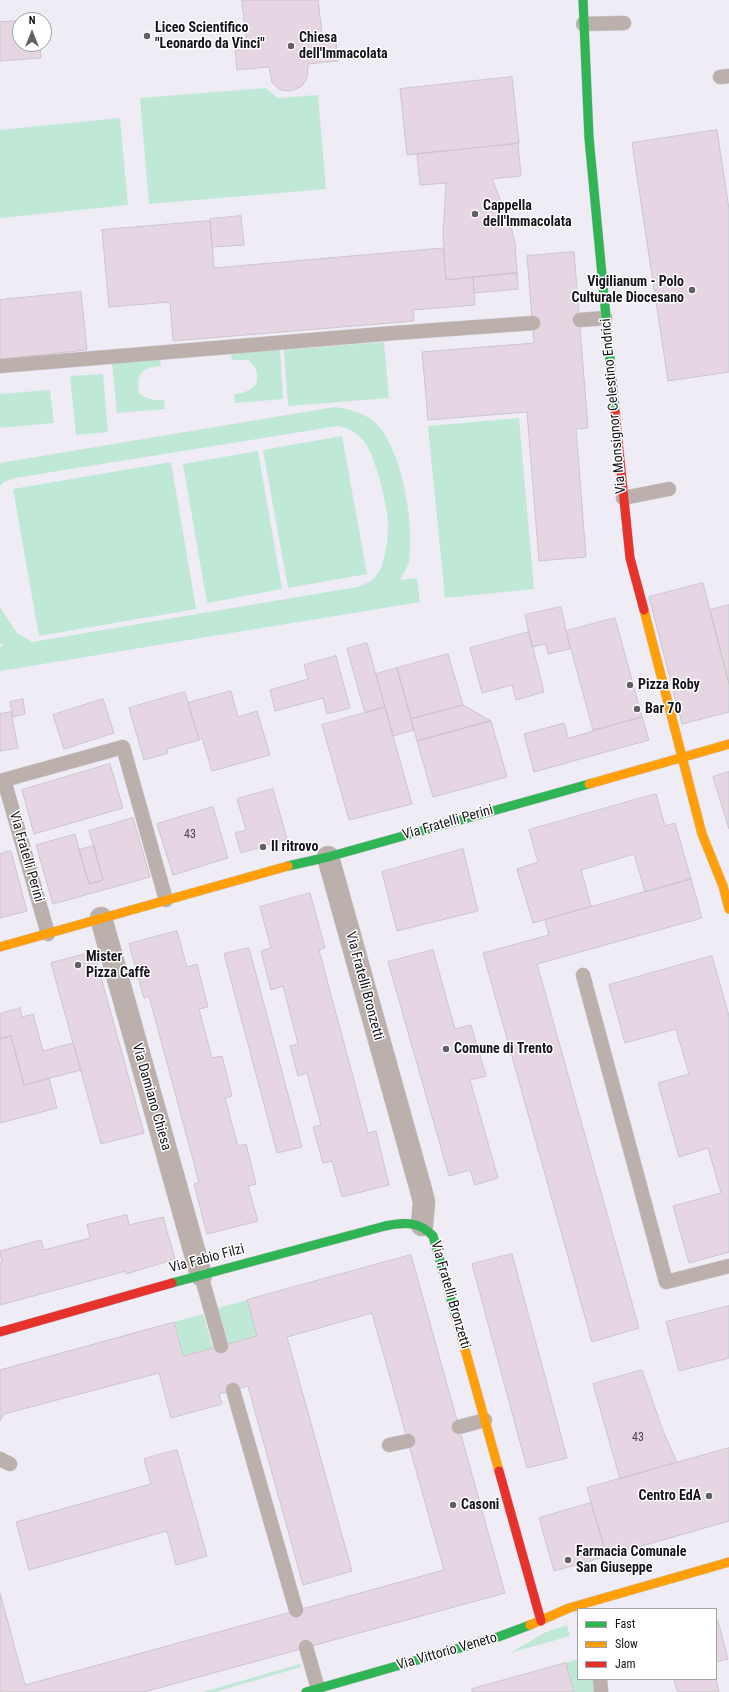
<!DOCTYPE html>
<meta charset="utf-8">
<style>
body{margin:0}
#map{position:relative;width:729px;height:1692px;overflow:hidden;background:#efecf6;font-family:"Roboto Condensed",sans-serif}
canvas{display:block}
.legend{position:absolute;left:577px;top:1608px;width:140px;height:72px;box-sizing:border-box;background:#fff;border:1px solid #a2a1a3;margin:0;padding:5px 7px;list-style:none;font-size:12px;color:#16141a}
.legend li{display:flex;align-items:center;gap:8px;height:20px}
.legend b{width:20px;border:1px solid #a2a1a3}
.north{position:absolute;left:12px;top:12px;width:40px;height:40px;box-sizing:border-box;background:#fff;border:1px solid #a2a1a3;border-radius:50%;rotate:0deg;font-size:11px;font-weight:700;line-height:16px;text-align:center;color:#16141a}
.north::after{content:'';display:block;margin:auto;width:14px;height:18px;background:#626067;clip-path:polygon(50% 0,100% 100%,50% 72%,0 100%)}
</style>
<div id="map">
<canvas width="729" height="1692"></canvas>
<ul class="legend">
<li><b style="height:5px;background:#30b455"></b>Fast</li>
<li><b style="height:5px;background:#ff9f0a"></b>Slow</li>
<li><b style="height:5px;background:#e5322d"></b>Jam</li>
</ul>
<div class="north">N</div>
</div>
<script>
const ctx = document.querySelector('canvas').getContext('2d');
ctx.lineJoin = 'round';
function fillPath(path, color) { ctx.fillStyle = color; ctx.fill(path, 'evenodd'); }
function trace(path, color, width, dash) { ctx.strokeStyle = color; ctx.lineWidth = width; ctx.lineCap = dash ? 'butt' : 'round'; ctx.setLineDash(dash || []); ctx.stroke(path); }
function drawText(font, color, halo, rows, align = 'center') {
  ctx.font = font + ' "Roboto Condensed",sans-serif'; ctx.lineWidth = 3; ctx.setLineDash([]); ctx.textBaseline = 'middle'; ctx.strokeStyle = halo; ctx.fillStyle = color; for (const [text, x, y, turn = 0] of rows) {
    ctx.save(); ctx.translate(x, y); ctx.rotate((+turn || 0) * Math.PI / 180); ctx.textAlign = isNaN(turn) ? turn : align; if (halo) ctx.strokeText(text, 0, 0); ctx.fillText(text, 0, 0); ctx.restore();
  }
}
const green = new Path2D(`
 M 266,88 L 278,98 L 318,95 L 326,189 L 149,204 L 140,98 Z
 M 120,118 L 128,205 L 0,218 L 0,130 Z
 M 384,342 L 389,398 L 288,406 L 284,350 Z
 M 280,349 L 283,399 L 235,403 L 234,394 C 245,393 251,391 257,382 C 258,372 256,367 248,360 L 232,360 L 231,352 Z
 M 160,358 L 161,366 C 143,367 136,373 139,393 C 147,400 154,400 164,400 L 165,409 L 117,413 L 112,363 Z
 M 103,374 L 108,432 L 76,435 L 70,376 Z
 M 50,390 L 54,423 L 0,428 L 0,394 Z
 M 335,407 C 354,409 373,416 384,433 C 404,464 414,525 409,561 C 408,567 403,574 400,580 L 417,578 L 420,602 L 0,671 L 0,647 L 3,646 L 0,643 L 0,607 L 17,633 L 32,642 L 357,587 C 362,585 371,582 375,577 C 386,566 388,537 388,522 C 387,503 375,454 363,440 C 356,432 348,428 338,426 L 15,478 L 4,482 L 0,486 L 0,463 Z
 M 519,418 L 534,589 L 445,598 L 428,426 Z
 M 342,436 L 367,574 L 288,588 L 263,450 Z
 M 258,451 L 282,589 L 207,603 L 183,464 Z
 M 171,462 L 196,609 L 39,636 L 13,489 Z
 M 247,1300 L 257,1336 L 228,1344 L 218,1308 Z
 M 203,1314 L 213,1348 L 183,1356 L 174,1322 Z
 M 567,1625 L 570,1636 L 510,1653 L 544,1633 Z
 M 578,1659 L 578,1679 L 594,1679 L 595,1692 L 574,1692 L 566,1663 Z
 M 300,1664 L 301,1667 L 215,1692 L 203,1692 Z`);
const building = new Path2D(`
 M 242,0 L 318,0 L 323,42 L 336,41 L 338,61 L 308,64 L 307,78 L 302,86 L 291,91 L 281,90 L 272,83 L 269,67 L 237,70 L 235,50 L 247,49 Z
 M 20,21 L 20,44 L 40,44 L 41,58 L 0,61 L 0,22 Z
 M 512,77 L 519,143 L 407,155 L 400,89 Z
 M 717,130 L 729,209 L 729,372 L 668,381 L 632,143 Z
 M 518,144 L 521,176 L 492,179 L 512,230 L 515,243 L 517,273 L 446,280 L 443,235 L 446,183 L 420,185 L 417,154 Z
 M 241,216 L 244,245 L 212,247 L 210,219 Z
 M 210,221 L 214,268 L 443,248 L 446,280 L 473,277 L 475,305 L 413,310 L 414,321 L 173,341 L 170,302 L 109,307 L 102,230 Z
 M 574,252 L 588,428 L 576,429 L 586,557 L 539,561 L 527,412 L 428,420 L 422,352 L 534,343 L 527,256 Z
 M 517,273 L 518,289 L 474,293 L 473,277 Z
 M 81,292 L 87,350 L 0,359 L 0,300 Z
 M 703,583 L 729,684 L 729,712 L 682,724 L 649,597 Z
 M 729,605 L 729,684 L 710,610 Z
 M 561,607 L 570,649 L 548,654 L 546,644 L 532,647 L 525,615 Z
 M 615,618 L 642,717 L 593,730 L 566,631 Z
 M 529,632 L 544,692 L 516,700 L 512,685 L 482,693 L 470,648 Z
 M 367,643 L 385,707 L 365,713 L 347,649 Z
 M 448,654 L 463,705 L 411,719 L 397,668 Z
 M 336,656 L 350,708 L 327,714 L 323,698 L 275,711 L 270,690 L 308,679 L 304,665 Z
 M 397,668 L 414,730 L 393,736 L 376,674 Z
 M 231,691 L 238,717 L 257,711 L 270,755 L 212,771 L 202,738 L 199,740 L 188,703 Z
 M 185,692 L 199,740 L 167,749 L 168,753 L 144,760 L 129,708 Z
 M 23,699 L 25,714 L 13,717 L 10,702 Z
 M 103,699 L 114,733 L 64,749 L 53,715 Z
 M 463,705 L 491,721 L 417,741 L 411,719 Z
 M 385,707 L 412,804 L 349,820 L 322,725 Z
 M 11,712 L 18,748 L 0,751 L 0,714 Z
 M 642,717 L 649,740 L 534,772 L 524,734 L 564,723 L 568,738 Z
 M 491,721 L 507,777 L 433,797 L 417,741 Z
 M 110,764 L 123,808 L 34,834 L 22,790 Z
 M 729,772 L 729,829 L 713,777 Z
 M 273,789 L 287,839 L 241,853 L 235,833 L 246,830 L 237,799 Z
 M 656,794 L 665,826 L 675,823 L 691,879 L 645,892 L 634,854 L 581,870 L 591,906 L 533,923 L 517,869 L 538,862 L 529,830 Z
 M 213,807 L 228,858 L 173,875 L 157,824 Z
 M 133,818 L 150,877 L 53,904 L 36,845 L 75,834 L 89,884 L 103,880 L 89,831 Z
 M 94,846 L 103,880 L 89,884 L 79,850 Z
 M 463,849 L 478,911 L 397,931 L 382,872 Z
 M 11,851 L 27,911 L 0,918 L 0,854 Z
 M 691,879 L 702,918 L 537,964 L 639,1328 L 592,1342 L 483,953 L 549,935 L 545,920 Z
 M 310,893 L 325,948 L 319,950 L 368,1133 L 376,1131 L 389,1185 L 342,1197 L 332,1161 L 323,1163 L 313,1127 L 321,1125 L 307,1073 L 298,1076 L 290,1046 L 298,1044 L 283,986 L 271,990 L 261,951 L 271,948 L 260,907 Z
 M 177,931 L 187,967 L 197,964 L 208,1007 L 199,1009 L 212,1058 L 222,1056 L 232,1096 L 225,1098 L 238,1146 L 246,1144 L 256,1184 L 248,1186 L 258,1221 L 207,1234 L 194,1184 L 199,1182 L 149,996 L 144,998 L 129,944 Z
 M 249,948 L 302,1147 L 277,1153 L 224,954 Z
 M 433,950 L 455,1029 L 471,1025 L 486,1076 L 470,1080 L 498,1178 L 475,1185 L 470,1170 L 449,1176 L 388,962 Z
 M 94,952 L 144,1133 L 101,1144 L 51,963 Z
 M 712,956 L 729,1016 L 729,1252 L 689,1263 L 673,1206 L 721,1193 L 708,1148 L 679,1157 L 658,1083 L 689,1074 L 676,1029 L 625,1043 L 609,985 Z
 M 20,1008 L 22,1017 L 33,1014 L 43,1051 L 73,1043 L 81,1070 L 24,1085 L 11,1036 L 0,1039 L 0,1014 Z
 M 11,1036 L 24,1085 L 49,1078 L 57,1108 L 0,1123 L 0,1039 Z
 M 127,1215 L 129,1225 L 163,1217 L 175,1259 L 126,1274 L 125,1271 L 115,1274 L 0,1305 L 0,1262 L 2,1262 L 0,1251 L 41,1240 L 44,1250 L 90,1238 L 87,1225 Z
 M 512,1254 L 567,1458 L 527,1468 L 472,1264 Z
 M 411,1255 L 505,1593 L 144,1692 L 0,1692 L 0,1593 L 25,1685 L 444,1570 L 372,1313 L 287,1337 L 352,1571 L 303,1585 L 248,1386 L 219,1394 L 222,1404 L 171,1418 L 159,1373 L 4,1414 L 0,1421 L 0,1370 L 174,1322 L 183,1356 L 221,1346 L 257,1336 L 247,1300 Z
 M 729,1306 L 729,1358 L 679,1371 L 666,1322 Z
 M 642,1370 L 663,1431 L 677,1462 L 620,1479 L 593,1384 Z
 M 729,1448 L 729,1521 L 607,1556 L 587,1488 Z
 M 177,1450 L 207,1556 L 176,1565 L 167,1531 L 29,1570 L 16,1522 L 151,1484 L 144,1459 Z
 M 591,1503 L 607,1556 L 554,1571 L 539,1518 Z
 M 718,1621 L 728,1659 L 716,1662 L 716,1622 Z
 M 566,1663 L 574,1692 L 472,1692 L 472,1689 Z
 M 674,1679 L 716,1679 L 719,1692 L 678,1692 Z`);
const lane = new Path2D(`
 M 583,24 L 624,23
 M 720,77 L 729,76
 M 580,320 L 605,318
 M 0,366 L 395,333 L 533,323
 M 623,498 L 669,489
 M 48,934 L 4,780 L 123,747 L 166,900
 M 583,975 L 666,1282 L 729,1266
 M 201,1275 L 221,1346
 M 233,1390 L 296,1610
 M 459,1427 L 485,1420
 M 389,1445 L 408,1441
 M 0,1459 L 10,1464
 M 306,1647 L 318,1689
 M 600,1679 L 601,1692`);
const street = new Path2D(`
 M 328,857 L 421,1190 L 424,1202 L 422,1225
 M 101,918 L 201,1275`);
const fast = new Path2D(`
 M 583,0 L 589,138 L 615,412
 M 288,866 L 328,857 L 589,784
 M 172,1283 L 385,1226 C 404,1222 419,1221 433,1236 L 456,1317
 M 306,1692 L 498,1637 L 530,1625`);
const slow = new Path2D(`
 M 644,610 L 702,834 L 723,886 L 729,909
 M 589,784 L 729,744
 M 0,947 L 288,866
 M 456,1317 L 499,1471
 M 530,1625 L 569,1608 L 729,1562`);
const jam = new Path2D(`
 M 615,412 L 630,558 L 644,610
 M 0,1332 L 172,1283
 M 499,1471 L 541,1621`);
const markers = [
 [147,36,4,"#626067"],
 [291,46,4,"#626067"],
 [475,214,4,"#626067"],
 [692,290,4,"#626067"],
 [630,685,4,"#626067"],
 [637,709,4,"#626067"],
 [263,847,4,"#626067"],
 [78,965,4,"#626067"],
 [446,1049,4,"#626067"],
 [709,1496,4,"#626067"],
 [453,1505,4,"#626067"],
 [568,1560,4,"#626067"]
];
const numberNames = [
 ["43",190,835],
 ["43",638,1438]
];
const poiNames = [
 ["Liceo Scientifico",155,28],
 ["\"Leonardo da Vinci\"",155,44],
 ["Chiesa",299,38],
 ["dell'Immacolata",299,54],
 ["Cappella",483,206],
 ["dell'Immacolata",483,222],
 ["Vigilianum - Polo",684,282,"right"],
 ["Culturale Diocesano",684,298,"right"],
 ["Pizza Roby",638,685],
 ["Bar 70",645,709],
 ["Il ritrovo",271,847],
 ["Mister",86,957],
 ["Pizza Caffè",86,973],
 ["Comune di Trento",454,1049],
 ["Centro EdA",701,1496,"right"],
 ["Casoni",461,1505],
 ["Farmacia Comunale",576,1552],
 ["San Giuseppe",576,1568]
];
const streetNames = [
 ["Via Monsignor Celestino Endrici",614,406,-95],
 ["Via Fratelli Perini",448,823,-16],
 ["Via Fratelli Perini",26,857,74],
 ["Via Fratelli Bronzetti",364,986,75],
 ["Via Damiano Chiesa",151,1097,74],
 ["Via Fabio Filzi",207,1259,-15],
 ["Via Fratelli Bronzetti",450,1295,74],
 ["Via Vittorio Veneto",447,1652,-16]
];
fillPath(green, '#c0e8d6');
fillPath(building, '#e6d5e2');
trace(building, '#cbc6cc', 1);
trace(lane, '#cdcad2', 15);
trace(street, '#cdcad2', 23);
trace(fast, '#cdcad2', 10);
trace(slow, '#cdcad2', 10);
trace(jam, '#cdcad2', 10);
trace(lane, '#bbb0ab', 14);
trace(street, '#bbb0ab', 22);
trace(fast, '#30b455', 9);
trace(slow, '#ff9f0a', 9);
trace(jam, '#e5322d', 9);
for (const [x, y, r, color] of markers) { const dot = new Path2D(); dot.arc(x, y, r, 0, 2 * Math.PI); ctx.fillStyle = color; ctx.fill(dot); trace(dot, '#fff', 1.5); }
drawText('12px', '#4b454d', null, numberNames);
drawText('bold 14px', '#16141a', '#fff', poiNames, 'left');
drawText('14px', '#16141a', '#fff', streetNames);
</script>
